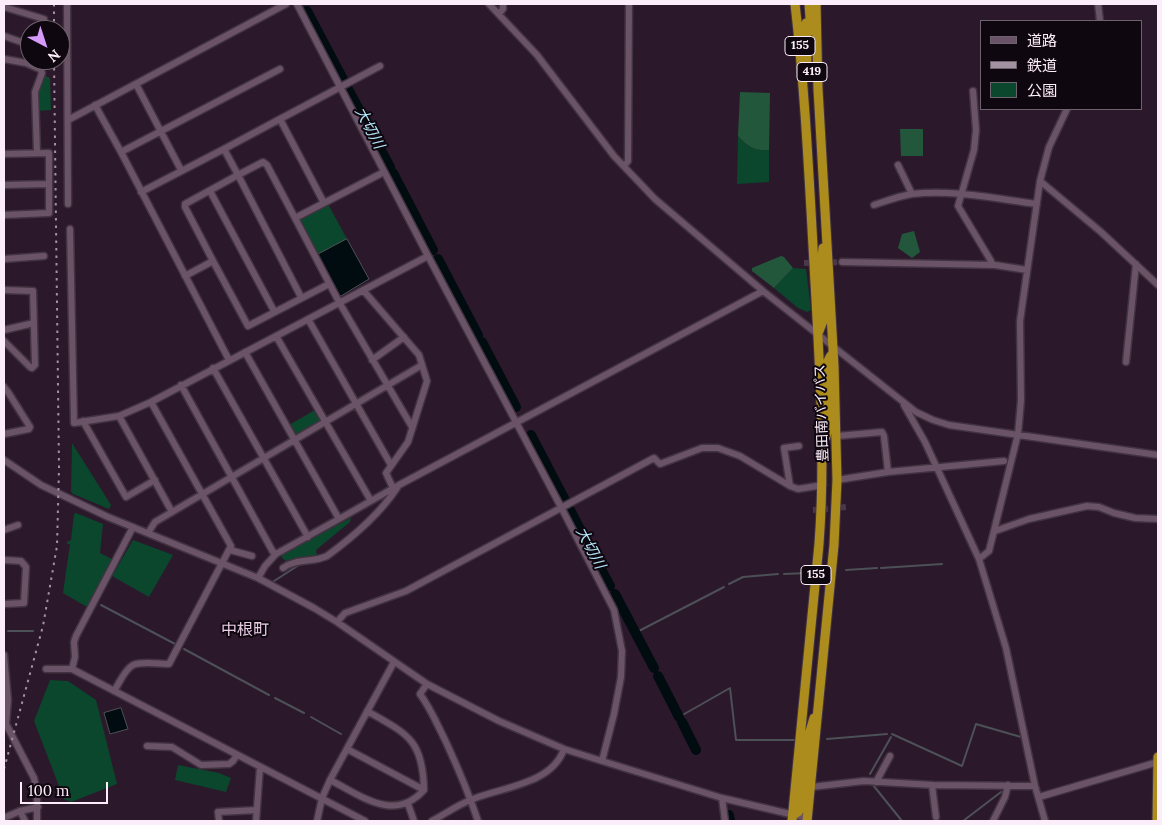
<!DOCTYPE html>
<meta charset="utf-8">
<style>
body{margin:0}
#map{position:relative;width:1162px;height:825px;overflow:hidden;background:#2c182b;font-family:Lora,"Noto Sans JP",serif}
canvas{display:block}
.frame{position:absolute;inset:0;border:5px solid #fbedf9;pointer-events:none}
.legend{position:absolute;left:980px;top:20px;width:162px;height:90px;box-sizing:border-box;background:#0f070f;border:1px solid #6d636d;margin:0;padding:6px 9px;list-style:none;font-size:15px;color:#fbedf9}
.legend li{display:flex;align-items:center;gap:10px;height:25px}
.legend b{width:25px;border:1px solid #6d636d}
.north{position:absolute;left:20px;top:20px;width:50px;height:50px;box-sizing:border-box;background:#0f070f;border:1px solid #6d636d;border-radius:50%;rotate:140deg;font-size:14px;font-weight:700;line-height:20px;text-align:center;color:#fbedf9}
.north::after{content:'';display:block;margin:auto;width:18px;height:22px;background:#d69bfa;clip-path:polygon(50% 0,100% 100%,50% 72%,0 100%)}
.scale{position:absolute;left:20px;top:782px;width:88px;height:22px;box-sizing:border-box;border:2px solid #fbedf9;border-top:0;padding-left:6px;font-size:15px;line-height:18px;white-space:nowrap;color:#fbedf9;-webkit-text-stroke:4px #0f070f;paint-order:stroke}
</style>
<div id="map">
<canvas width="1162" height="825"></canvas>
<div class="frame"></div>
<ul class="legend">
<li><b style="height:6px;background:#6a5267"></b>道路</li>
<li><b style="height:6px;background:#a392a1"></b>鉄道</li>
<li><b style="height:14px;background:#0a472c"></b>公園</li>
</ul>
<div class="north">N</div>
<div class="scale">100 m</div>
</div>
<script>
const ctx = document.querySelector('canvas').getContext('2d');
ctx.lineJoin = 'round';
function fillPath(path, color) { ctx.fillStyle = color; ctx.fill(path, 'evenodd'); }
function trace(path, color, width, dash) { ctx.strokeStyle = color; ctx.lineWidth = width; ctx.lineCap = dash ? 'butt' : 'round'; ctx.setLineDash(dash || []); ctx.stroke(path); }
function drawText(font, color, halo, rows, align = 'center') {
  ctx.font = font + ' Lora,"Noto Sans JP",serif'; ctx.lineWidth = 4; ctx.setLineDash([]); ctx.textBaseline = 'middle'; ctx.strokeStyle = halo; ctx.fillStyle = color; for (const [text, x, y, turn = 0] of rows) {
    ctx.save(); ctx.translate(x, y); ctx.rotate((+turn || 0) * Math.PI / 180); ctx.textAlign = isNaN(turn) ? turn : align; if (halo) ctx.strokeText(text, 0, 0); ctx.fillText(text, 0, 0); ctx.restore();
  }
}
const green = new Path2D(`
 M 44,75 L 50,78 L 51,110 L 38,111 L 38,93 Z
 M 738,136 C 748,147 754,151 769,150 L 769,182 L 737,184 Z
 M 328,204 L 347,239 L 317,255 L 300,222 L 301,219 Z
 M 793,268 L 806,269 L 811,310 L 807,312 L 798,308 L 774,288 Z
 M 315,410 L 321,421 L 320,423 L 297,436 L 294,436 L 289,425 Z
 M 72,443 L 111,505 L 109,509 L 73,494 L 71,492 Z
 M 76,513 L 103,524 L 100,553 L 114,560 L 87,607 L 63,593 L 70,544 L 67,544 L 67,542 L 71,540 L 74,514 Z
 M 351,518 L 350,522 L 316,550 L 317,556 L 320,558 L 286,561 L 282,558 L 282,554 Z
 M 133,540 L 173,555 L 149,597 L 112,576 Z
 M 50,680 L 68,681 L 96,700 L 117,784 L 71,802 L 64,799 L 34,721 Z
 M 178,765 L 219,773 L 231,778 L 226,792 L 175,780 Z`);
const forest = new Path2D(`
 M 740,92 L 770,93 L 769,150 C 754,151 748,147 738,136 Z
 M 900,129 L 923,129 L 923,156 L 901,156 Z
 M 914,231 L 920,252 L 912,258 L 898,248 L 902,234 Z
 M 781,256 L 784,257 L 793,268 L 774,288 L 752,271 L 752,268 Z`);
const water = new Path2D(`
 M 347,239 L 369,279 L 341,296 L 337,294 L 317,255 Z
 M 121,708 L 128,729 L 110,734 L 104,713 Z`);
const stream = new Path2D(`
 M 881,568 L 942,564
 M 846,570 L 877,568
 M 784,574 L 807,573
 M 271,583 L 299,565
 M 729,584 L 743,577 L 778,574
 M 101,605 L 177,645
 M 8,631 L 33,631
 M 635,633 L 724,587
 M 184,649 L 269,695
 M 275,698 L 304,713
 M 311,717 L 341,734
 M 679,717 L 730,688 L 736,740 L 794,740
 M 892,734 L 962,766 L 976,724 L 1021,737
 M 827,739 L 887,734
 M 870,774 L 891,737
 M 873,785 L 902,821
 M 963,821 L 1001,792`);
const river = new Path2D(`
 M 307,11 L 345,83
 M 348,89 L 390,167
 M 393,173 L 433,250
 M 438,259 L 478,335
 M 482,342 L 516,407
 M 531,435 L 566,502
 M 570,510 L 610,586
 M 615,594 L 654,668
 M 658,676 L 679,717
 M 682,722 L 696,750
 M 729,815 L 730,821`);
const minorTunnel = new Path2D(`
 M 804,263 L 842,262
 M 813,510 L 847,507`);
const minor = new Path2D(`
 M 67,4 L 68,204
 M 297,4 L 428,256 L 561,507 L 614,610 L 622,651 L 621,677 L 614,714 L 602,761
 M 489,4 L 537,55 L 614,156 L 655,199 L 763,291 L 916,412 L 933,420 L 949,425 L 1158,455
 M 1098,4 L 1100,21
 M 4,7 L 44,19
 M 499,14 L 503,9 L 503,4
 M 4,36 L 30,45
 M 4,59 L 26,63 L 40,69 L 42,73 L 35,92 L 37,153
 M 136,84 L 181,170
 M 973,91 L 976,130 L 974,150 L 958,206 L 991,261 L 992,265
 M 95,105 L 121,152 L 229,360
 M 280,119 L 380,66
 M 68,120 L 286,4
 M 121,152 L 280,69
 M 4,154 L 49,153 L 49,213 L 4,215
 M 898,165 L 912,194
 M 624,166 L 628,161 L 629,4
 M 1040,181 L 1101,232 L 1158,285
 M 4,185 L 49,184
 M 210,191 L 274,311
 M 141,192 L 224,149
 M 324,203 L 384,172
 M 874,205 C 886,201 899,196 912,194 C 953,189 997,199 1037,204
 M 295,218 L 339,302 L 412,427
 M 70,229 L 74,423 L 119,416 L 151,402 L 428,256
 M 4,259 L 44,256
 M 213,261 L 248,326 L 329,284
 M 842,262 L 995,265 L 1027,270
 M 185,276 L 213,261 L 185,207 L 185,204 L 238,175 L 224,149 L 280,119 L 324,203 L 295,218 L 267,165 L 263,162 L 238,175 L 301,297
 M 4,290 L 33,291 L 35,365 L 32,368 L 30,367 L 4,341
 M 363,290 L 419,355 L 427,381 L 408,442 L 386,473 L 393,488
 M 308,319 L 391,465
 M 4,330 L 34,323
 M 276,336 L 371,501
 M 245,352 L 339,519
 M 372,360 L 404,337
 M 1126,362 L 1136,264
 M 213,368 L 308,537
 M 181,385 L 273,552 L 276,554
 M 4,387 L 8,392 L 30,427 L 29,429 L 4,434
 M 904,405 L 925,442 L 979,559 L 1006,648 L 1035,786 L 1045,821
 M 119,416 L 172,512
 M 83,421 L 126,497 L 155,480
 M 837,436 L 882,432 L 884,436 L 888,472
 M 4,460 L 41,485 L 108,517 L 258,578 L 314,608 L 337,622 L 427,684 L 499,721 L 564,749 L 602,761 L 722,798 L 807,818
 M 837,480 L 888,472 L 1004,461
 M 790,486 L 784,448 L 799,446
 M 4,530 L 18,525
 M 995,531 L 1029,519 L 1087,506 L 1099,507 L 1114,513 L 1135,518 L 1158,519
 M 148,533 L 155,522 L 422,365
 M 230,550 L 252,556
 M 979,559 L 989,551 L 1018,434 L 1021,400 L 1020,321 L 1040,181 L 1049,147 L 1067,109
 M 4,560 L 21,561 L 26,567 L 24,603 L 4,604
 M 283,568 C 296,558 313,563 327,556 C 353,537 379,515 397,488
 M 258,578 L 265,566 L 276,554 L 339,519 L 399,485 L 763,291
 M 337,622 L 345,613 L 406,591 L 654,458 L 660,464 L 702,448 L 718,448 L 740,456 L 790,486 L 798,489 L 823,485
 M 4,655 L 8,700 L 6,724 L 34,778 L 37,792 L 37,821
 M 46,669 L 72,669 L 365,821
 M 72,669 L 75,657 L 74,642 L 76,636 L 133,527
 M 427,684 L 420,694 C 431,709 438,726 446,742 C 458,768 469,794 478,821
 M 114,691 C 119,684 124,670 133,665 C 142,661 159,664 169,664 L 231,546 L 151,402
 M 147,746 L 172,747 L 201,765 L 229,764 L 233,761 L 237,755
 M 347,749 L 424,790
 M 330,780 C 362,796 394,823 424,790 C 423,739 407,734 367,711
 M 876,782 L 890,756
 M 932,785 L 936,817
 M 811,787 L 864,781 L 933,785 L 1035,786
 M 1039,797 L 1158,762
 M 722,798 L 725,821
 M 408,804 L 414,821
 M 20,811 L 25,821
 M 6,817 L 20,811 L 38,807
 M 219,821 L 218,812 L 257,810
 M 256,821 L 260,767
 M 317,821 L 322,798 L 330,780 L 394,662
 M 432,821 C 445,814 459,804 473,799 C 503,787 552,784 564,749
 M 993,821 L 1005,797 L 1008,785`);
const highway = new Path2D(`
 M 809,4 L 811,31
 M 806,23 L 807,65
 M 819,331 L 823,321 L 821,268 L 823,248
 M 826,437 L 830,416 L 827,363 L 830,357 L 833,353
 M 793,815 L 798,812 L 801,808 L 807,741 L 814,718
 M 792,821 L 819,544 C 826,451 819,358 814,264 C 809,177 805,90 795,4
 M 807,821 L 834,545 L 837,480 L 834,366 L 818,89 L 816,4
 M 1157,821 L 1158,757`);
const rail = new Path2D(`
 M 54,4 L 54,30
 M 4,769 L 43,626 L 57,546 L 59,468 L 54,60`);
const shields = [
 [800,46,30],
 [812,72,30],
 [816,575,30]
];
const shieldNames = [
 ["155",800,46],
 ["419",812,72],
 ["155",816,575]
];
const streetNames = [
 ["豊田南バイパス",822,413,-92]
];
const waterNames = [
 ["大切川",369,128,62],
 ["大切川",590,548,62]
];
const quarterNames = [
 ["中根町",245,630]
];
fillPath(green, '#0a472c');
fillPath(forest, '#22573b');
fillPath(water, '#010c11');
trace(water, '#4c5057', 1);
trace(stream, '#4c5057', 2);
trace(river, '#010c11', 10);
trace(minorTunnel, '#4b384a', 6, [6, 3]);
trace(minor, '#423341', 9);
trace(highway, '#423341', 11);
trace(minor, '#6a5267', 6);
trace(highway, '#ab8c1c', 9);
trace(rail, '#a392a1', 2, [2.5, 5]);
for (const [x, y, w] of shields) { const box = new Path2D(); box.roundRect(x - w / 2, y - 9.5, w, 19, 4); ctx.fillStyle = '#0f070f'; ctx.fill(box); trace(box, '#fbedf9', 1); }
drawText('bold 12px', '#fbedf9', null, shieldNames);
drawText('14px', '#fbedf9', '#0f070f', streetNames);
drawText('italic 15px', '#b4e9fd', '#0f070f', waterNames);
drawText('16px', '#e8cce4', '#0f070f', quarterNames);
</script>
